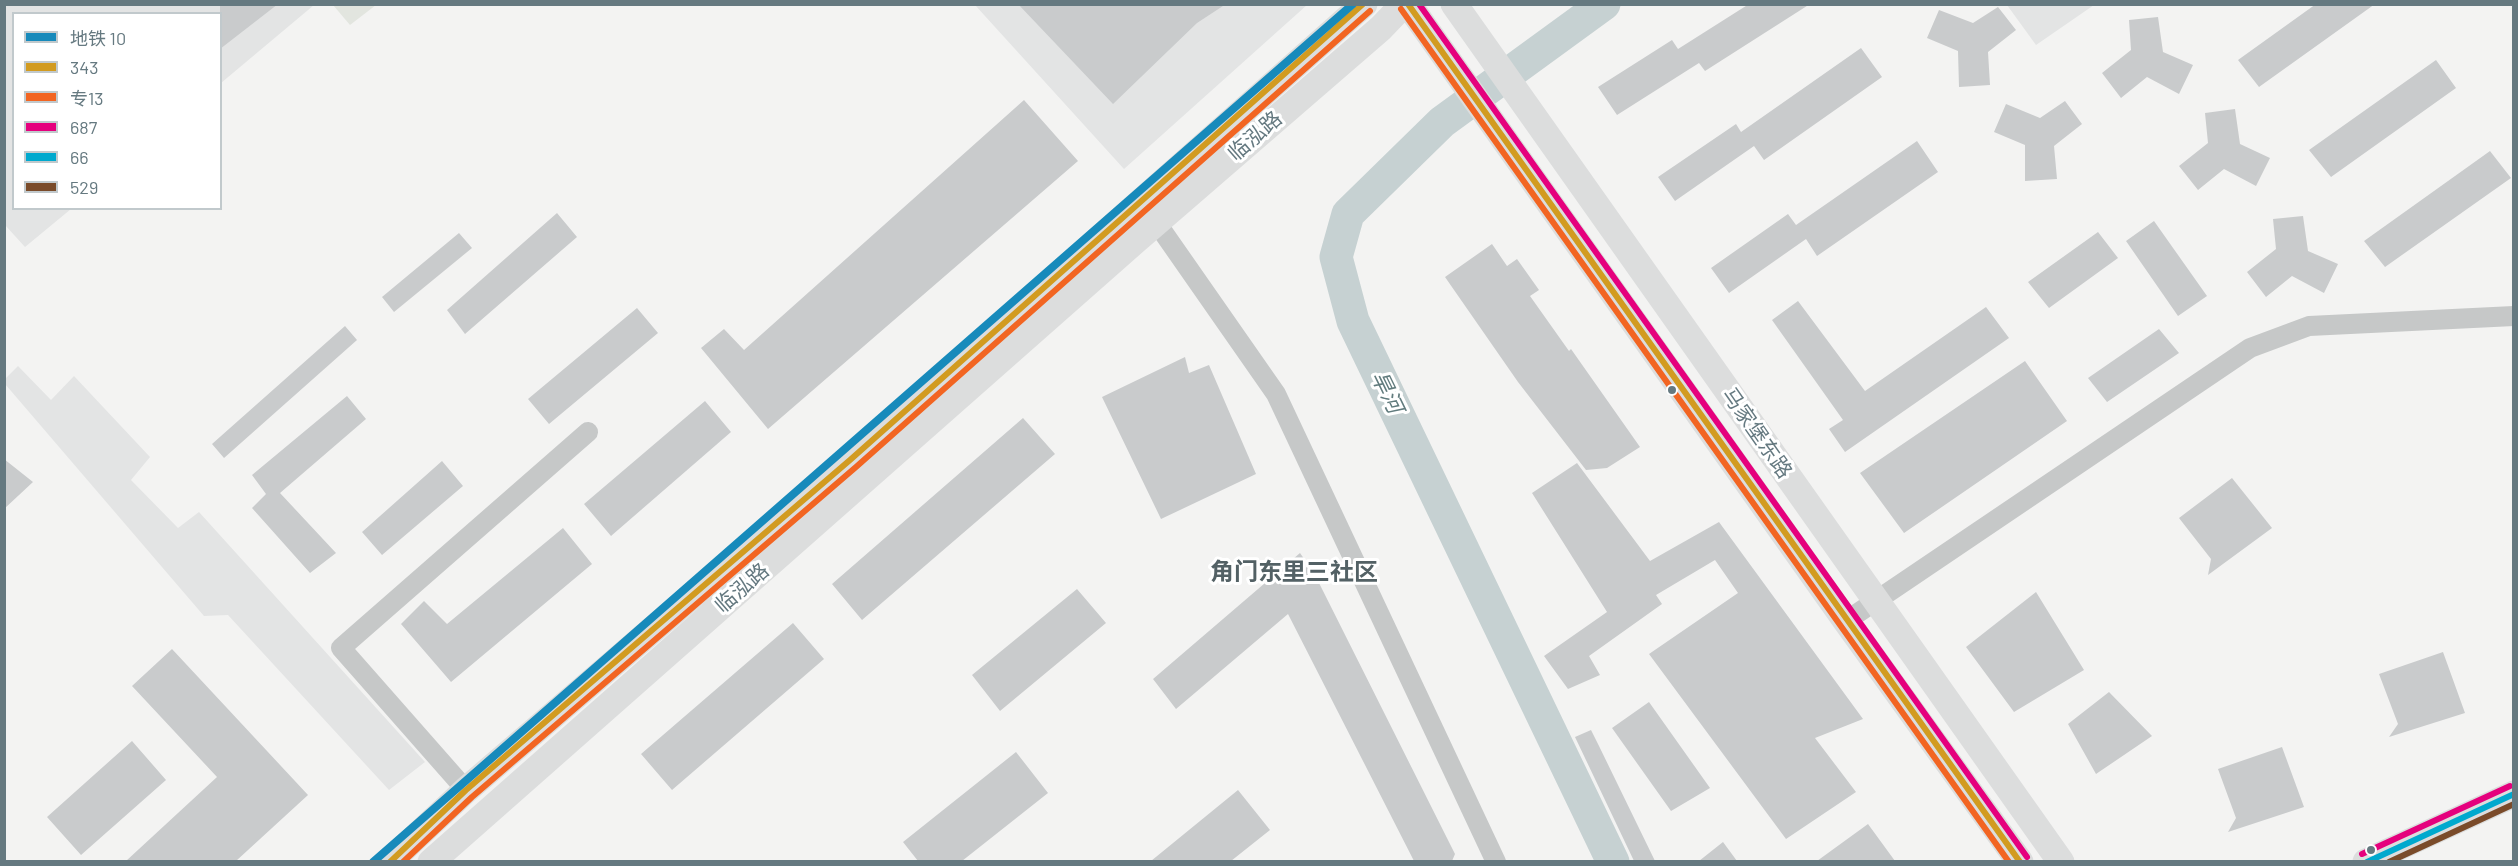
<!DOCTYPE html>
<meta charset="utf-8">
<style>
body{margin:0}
#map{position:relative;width:2518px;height:866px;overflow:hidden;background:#f3f3f2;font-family:Barlow,"Noto Sans SC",sans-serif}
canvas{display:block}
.frame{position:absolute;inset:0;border:6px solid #657980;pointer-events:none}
.legend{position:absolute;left:12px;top:12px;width:210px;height:198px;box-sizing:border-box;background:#fff;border:2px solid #c1c9cc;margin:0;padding:8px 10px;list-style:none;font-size:18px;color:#657980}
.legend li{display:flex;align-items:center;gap:12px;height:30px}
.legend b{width:30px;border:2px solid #c1c9cc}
</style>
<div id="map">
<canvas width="2518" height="866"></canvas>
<div class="frame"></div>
<ul class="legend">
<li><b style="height:8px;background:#178abb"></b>地铁 10</li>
<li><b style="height:8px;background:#d29b20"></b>343</li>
<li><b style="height:8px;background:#f26522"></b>专13</li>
<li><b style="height:8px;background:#e5007d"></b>687</li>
<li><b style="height:8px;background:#00a9ce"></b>66</li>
<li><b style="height:8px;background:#7a4b2a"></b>529</li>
</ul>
</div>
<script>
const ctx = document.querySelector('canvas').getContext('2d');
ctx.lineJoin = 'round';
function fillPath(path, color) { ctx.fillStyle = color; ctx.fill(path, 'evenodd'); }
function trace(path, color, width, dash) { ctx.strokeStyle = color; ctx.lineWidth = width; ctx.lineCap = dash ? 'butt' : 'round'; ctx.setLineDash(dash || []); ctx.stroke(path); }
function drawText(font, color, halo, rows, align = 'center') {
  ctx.font = font + ' Barlow,"Noto Sans SC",sans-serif'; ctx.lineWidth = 6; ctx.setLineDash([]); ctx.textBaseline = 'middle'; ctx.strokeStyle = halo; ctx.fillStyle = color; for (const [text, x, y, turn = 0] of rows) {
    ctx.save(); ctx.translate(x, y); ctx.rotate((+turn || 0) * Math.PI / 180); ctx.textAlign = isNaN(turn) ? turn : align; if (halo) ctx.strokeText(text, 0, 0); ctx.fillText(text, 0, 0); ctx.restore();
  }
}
const built = new Path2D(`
 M 5,5 L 314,5 L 221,83 L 220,14 L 14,14 L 14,208 L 71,209 L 25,247 L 5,225 Z
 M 975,5 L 1307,5 L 1124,169 Z
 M 2007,5 L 2094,5 L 2036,45 Z
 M 18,366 L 51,400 L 74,376 L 150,457 L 131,480 L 178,528 L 199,512 L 425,762 L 389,790 L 228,615 L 204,616 L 5,384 L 5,379 Z`);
const green = new Path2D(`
 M 333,5 L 376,5 L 350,25 Z`);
const river = new Path2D(`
 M 1604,4 L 1442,122 L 1348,214 L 1336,257 L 1353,321 L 1613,862`);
const building = new Path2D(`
 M 220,4 L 278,4 L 220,49 Z
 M 1018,4 L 1226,4 L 1197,23 L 1113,104 Z
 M 1749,4 L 1810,4 L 1705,71 L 1699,63 L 1617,115 L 1598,87 L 1672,40 L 1678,49 Z
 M 2316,4 L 2375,4 L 2259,87 L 2238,60 Z
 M 1998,7 L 2016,30 L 1988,52 L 1990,85 L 1959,87 L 1958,51 L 1927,38 L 1939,10 L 1973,23 Z
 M 2158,17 L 2163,52 L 2193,65 L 2179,94 L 2147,77 L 2121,98 L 2102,73 L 2131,50 L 2129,20 Z
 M 1861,48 L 1882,77 L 1764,160 L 1754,146 L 1675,201 L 1658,177 L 1736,124 L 1741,132 Z
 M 2436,60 L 2456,88 L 2331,177 L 2309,150 Z
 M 1024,100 L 1078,161 L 768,429 L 701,348 L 724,329 L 744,350 Z
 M 2065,101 L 2082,124 L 2054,146 L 2057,179 L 2025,181 L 2025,145 L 1994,132 L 2006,104 L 2040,118 Z
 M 2235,109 L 2240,144 L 2270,158 L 2256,186 L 2224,169 L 2198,190 L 2179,166 L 2208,143 L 2205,113 Z
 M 1917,141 L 1938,172 L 1817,256 L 1806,239 L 1729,293 L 1711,268 L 1788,214 L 1796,225 Z
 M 2490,151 L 2511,178 L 2385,267 L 2364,241 Z
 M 557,213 L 577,237 L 465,334 L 447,310 Z
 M 2303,216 L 2308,251 L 2338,264 L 2324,293 L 2292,276 L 2266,297 L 2247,272 L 2276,249 L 2273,219 Z
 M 2154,221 L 2207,296 L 2178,316 L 2126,241 Z
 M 2098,232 L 2118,258 L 2049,308 L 2028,282 Z
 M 459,233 L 472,248 L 394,312 L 382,297 Z
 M 1492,244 L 1507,266 L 1517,259 L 1539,290 L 1530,296 L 1569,351 L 1571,349 L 1640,447 L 1607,468 L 1586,470 L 1518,382 L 1445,277 Z
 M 1798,301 L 1865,391 L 1986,307 L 2009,338 L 1845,452 L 1829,429 L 1843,420 L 1772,320 Z
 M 637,308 L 658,333 L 549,424 L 528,399 Z
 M 345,326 L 357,340 L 224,458 L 212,444 Z
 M 2159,329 L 2179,353 L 2107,402 L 2088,378 Z
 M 1185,357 L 1189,373 L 1209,365 L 1256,474 L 1161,519 L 1102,397 Z
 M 2025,361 L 2067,421 L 1904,533 L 1860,473 Z
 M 347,396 L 366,419 L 280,493 L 336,553 L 310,573 L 252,508 L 266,494 L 252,475 Z
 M 705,401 L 731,432 L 611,536 L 584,504 Z
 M 1023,418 L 1055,454 L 862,620 L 832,584 Z
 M 4,459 L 33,482 L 4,509 Z
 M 442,461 L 463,486 L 382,555 L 362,532 Z
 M 1577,463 L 1650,561 L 1719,522 L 1863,719 L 1815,738 L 1856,792 L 1786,839 L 1649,654 L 1738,593 L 1715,560 L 1656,595 L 1662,604 L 1589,656 L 1600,675 L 1568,689 L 1544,656 L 1607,612 L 1532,493 Z
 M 2232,478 L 2272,528 L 2208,575 L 2211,559 L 2179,518 Z
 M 563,528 L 592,564 L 451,682 L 401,624 L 424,601 L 447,624 Z
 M 1300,553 L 1314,573 L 1455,854 L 1452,861 L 1414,861 L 1288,614 L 1176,709 L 1153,679 Z
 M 1077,589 L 1106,623 L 1000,711 L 972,675 Z
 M 2036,592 L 2084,670 L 2014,712 L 1966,647 Z
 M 793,623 L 824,659 L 672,790 L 641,754 Z
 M 172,649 L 308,795 L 236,861 L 126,861 L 217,777 L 132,686 Z
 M 2443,652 L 2465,713 L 2389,737 L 2398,724 L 2379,674 Z
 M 2109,692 L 2152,736 L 2096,774 L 2068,724 Z
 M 1649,702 L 1710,788 L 1671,811 L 1612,728 Z
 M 1591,730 L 1599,746 L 1655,861 L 1634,861 L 1575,737 Z
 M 132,741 L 166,780 L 81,855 L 47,817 Z
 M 2282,747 L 2304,807 L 2228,832 L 2236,818 L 2218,769 Z
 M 1016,752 L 1048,793 L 962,861 L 918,861 L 903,842 Z
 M 1238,790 L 1270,830 L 1231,861 L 1151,861 Z
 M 1868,824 L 1895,861 L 1817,861 Z
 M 1723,842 L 1737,861 L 1699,861 Z`);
const street = new Path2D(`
 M 1156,222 L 1276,394 L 1496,862
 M 1846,621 L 2250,348 L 2309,326 L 2514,316
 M 466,790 L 341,648 L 588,432`);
const secondary = new Path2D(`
 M 1408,4 L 1846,621 L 2020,862
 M 1454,4 L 2061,862
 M 389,862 L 466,790 L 850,460 L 1364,4
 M 431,862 L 1135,241 L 1381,28 L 1404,4
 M 2366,862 L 2514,794`);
const bus1 = new Path2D(`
 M 1408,4 L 2020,862
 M 390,862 L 466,790 L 850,460 L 1363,4`);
const bus2 = new Path2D(`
 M 1401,9 L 2009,862
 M 403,862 L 472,797 L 856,467 L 1370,11`);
const bus3 = new Path2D(`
 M 1419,4 L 2027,857
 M 2362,854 L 2510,786`);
const bus4 = new Path2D(`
 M 2367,862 L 2514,794`);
const bus5 = new Path2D(`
 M 2389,862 L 2514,804`);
const metro1 = new Path2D(`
 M 373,862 L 1353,4`);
const markers = [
 [1672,390,5,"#657980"],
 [2371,850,5,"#657980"]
];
const streetNames = [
 ["临泓路",1255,136,-41],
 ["马家堡东路",1757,433,55],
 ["临泓路",742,588,-41]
];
const waterNames = [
 ["旱河",1387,392,64]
];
const quarterNames = [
 ["角门东里三社区",1294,572]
];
fillPath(built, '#e3e4e4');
fillPath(green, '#e2e5df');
trace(river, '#c6d1d2', 33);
fillPath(building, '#c9cbcc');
trace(street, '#c6c8c8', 20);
trace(secondary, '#dcdddd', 27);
trace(bus1, '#d29b20', 6);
trace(bus2, '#f26522', 6);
trace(bus3, '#e5007d', 6);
trace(bus4, '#00a9ce', 6);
trace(bus5, '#7a4b2a', 6);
trace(metro1, '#178abb', 8);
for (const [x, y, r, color] of markers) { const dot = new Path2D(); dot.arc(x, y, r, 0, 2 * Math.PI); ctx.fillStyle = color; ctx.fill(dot); trace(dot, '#fff', 2); }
drawText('21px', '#657980', '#fff', streetNames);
drawText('italic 22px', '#617b7d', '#fff', waterNames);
drawText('bold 24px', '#536165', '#fff', quarterNames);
</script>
